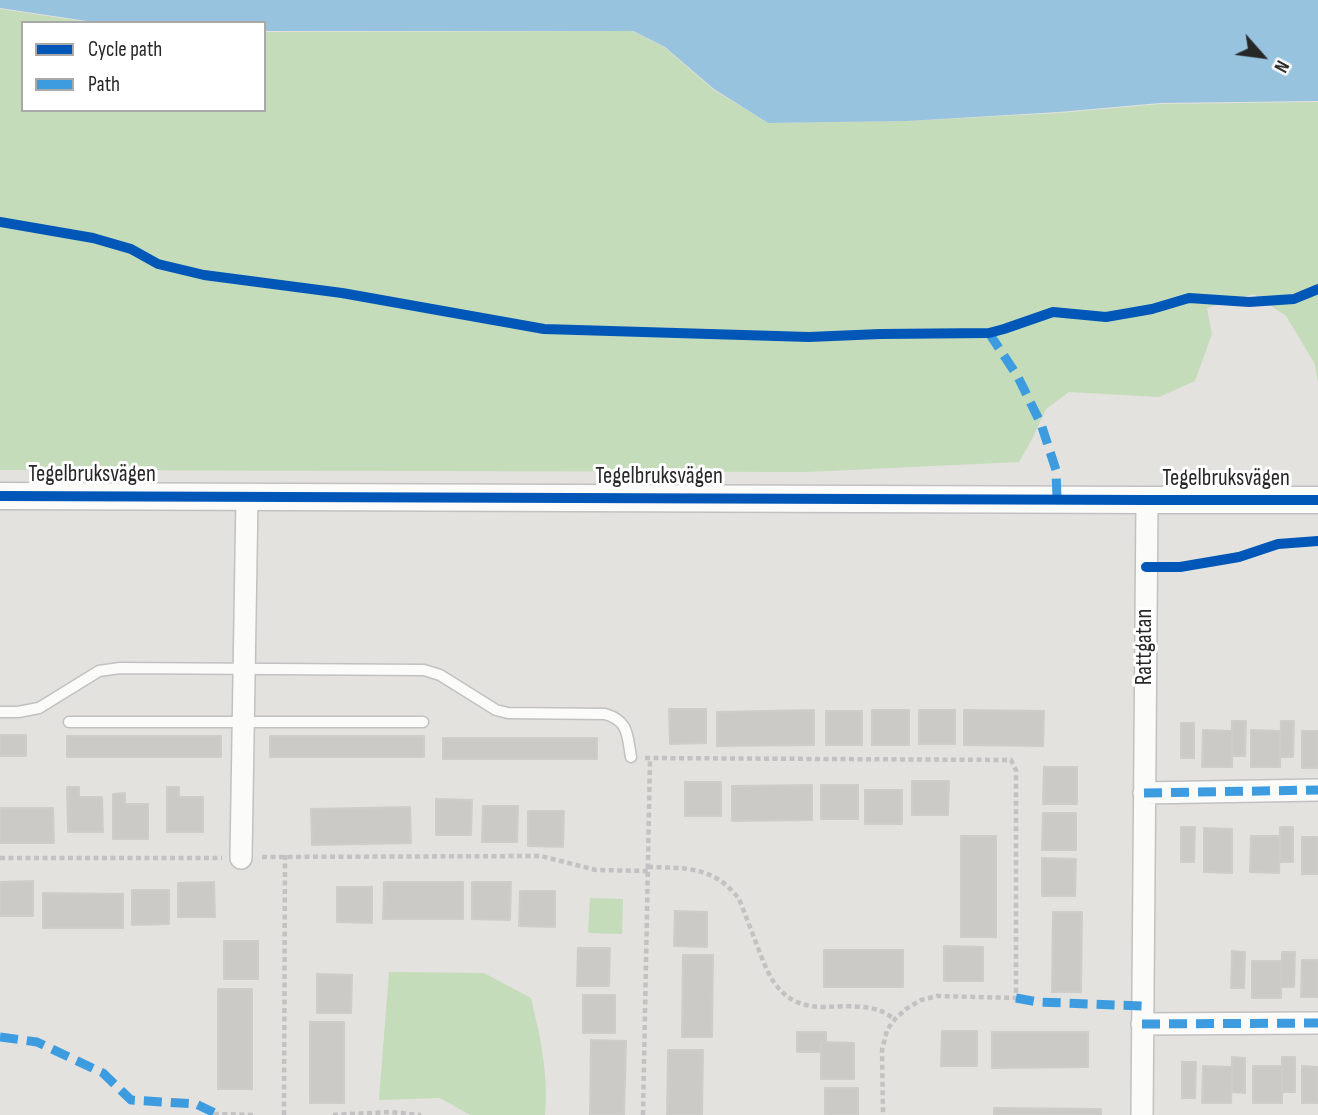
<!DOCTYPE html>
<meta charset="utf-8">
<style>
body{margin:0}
#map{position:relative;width:1318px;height:1115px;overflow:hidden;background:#e4e2de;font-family:"Sofia Sans Condensed",sans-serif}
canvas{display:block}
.legend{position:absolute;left:21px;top:21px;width:245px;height:91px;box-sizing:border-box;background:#fff;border:2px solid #a9a9a9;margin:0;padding:9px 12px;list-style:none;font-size:21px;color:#272727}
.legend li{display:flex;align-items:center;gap:14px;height:35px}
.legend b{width:35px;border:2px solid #a9a9a9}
.north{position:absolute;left:1227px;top:21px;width:70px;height:70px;-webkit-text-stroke:5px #fff;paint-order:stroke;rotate:118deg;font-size:19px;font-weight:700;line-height:28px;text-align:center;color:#272727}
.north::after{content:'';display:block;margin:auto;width:24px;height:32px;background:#272727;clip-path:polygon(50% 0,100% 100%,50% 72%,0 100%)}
</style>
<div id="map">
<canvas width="1318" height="1115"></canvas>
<ul class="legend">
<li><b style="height:9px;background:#0057b8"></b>Cycle path</li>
<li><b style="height:9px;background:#3d9ce0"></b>Path</li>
</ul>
<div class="north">N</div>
</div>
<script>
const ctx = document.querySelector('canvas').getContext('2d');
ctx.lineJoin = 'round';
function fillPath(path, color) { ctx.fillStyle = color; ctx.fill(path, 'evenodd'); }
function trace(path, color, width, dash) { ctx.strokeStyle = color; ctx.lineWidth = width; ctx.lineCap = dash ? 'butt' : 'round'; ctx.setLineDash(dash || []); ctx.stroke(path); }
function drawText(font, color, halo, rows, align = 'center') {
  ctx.font = font + ' "Sofia Sans Condensed",sans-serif'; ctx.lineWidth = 6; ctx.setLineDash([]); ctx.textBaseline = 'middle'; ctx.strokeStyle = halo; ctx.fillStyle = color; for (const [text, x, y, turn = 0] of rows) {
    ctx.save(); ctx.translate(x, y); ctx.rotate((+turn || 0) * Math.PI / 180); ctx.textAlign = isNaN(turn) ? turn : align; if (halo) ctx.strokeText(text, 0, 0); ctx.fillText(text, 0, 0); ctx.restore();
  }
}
const green = new Path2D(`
 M 0,9 L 95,23 L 23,23 L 23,110 L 264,110 L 264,32 L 632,31 L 664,47 L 714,90 L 768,123 L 907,121 L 1059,113 L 1160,104 L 1318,102 L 1318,383 L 1315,364 L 1286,316 L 1254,294 L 1207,308 L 1212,334 L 1195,381 L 1159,397 L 1069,392 L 1046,409 L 1031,441 L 1019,462 L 807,472 L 0,470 Z
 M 590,898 L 623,899 L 622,934 L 588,933 Z
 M 389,972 L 484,973 L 531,998 C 540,1036 549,1075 545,1115 L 470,1115 L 440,1098 L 379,1100 Z`);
const water = new Path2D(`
 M 0,0 L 1318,0 L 1318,101 L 1160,103 L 1059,112 L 907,121 L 768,123 L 714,89 L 665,47 L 633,31 L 264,31 L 264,23 L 100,23 L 0,8 Z`);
const building = new Path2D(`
 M 669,709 L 706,709 L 706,743 L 670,744 Z
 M 814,710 L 814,745 L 717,746 L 717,712 Z
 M 872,710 L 909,710 L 909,745 L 872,745 Z
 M 919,710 L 955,710 L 955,744 L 919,744 Z
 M 964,710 L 1044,711 L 1043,746 L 964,745 Z
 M 826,711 L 862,711 L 862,745 L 826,745 Z
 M 1232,721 L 1246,721 L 1245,756 L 1232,756 Z
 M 1281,721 L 1294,721 L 1293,757 L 1280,757 Z
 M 1181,723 L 1194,723 L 1194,758 L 1181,758 Z
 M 1203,730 L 1232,731 L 1232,767 L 1202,767 Z
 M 1251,730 L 1280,731 L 1280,767 L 1251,767 Z
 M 1302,731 L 1318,731 L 1318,768 L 1302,768 Z
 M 0,735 L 26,735 L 26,756 L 0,756 Z
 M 67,736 L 221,736 L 221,757 L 67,757 Z
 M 270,736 L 424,736 L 424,757 L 270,757 Z
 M 443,738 L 597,738 L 597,759 L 443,759 Z
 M 1044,767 L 1077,767 L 1077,804 L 1043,804 Z
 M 912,781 L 949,781 L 948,815 L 912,815 Z
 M 685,782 L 721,782 L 721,816 L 685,816 Z
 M 812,785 L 812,820 L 732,821 L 732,786 Z
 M 821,785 L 858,785 L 858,819 L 821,819 Z
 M 67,787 L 79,787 L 79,797 L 102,797 L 103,832 L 68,832 Z
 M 167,787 L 179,787 L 179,797 L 203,797 L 203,832 L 167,832 Z
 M 865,790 L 902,790 L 902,824 L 865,824 Z
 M 125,793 L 125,804 L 148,804 L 148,839 L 113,839 L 113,794 Z
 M 436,799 L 472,800 L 471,835 L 436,835 Z
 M 483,806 L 518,806 L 517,842 L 482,842 Z
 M 410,807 L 411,843 L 312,845 L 311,809 Z
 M 0,808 L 53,808 L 54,843 L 0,843 Z
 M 528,811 L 564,811 L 563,847 L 528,846 Z
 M 1043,813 L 1076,813 L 1076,850 L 1042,850 Z
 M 1181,827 L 1195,827 L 1194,862 L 1181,862 Z
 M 1280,827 L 1293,827 L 1293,862 L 1280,862 Z
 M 1204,828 L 1232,829 L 1232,873 L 1204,872 Z
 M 961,836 L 996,836 L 996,937 L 961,937 Z
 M 1251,836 L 1280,836 L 1279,873 L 1250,872 Z
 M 1302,837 L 1318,837 L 1318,874 L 1302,874 Z
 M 1042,858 L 1076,859 L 1075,896 L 1042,896 Z
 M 33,881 L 33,916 L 0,916 L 0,882 Z
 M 214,882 L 215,917 L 178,917 L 178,883 Z
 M 384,882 L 463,882 L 463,919 L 383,919 Z
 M 472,882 L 511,882 L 510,920 L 472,919 Z
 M 337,887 L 372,887 L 372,923 L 337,922 Z
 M 132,890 L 169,890 L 169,924 L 132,925 Z
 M 520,891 L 555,891 L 555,927 L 519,926 Z
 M 43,893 L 123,894 L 123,928 L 43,928 Z
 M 675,911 L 707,912 L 707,947 L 674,946 Z
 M 1053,912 L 1082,912 L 1081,992 L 1052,992 Z
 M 224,941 L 258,941 L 258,979 L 224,979 Z
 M 944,946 L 983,947 L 983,981 L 944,981 Z
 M 578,948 L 610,948 L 609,986 L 577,986 Z
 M 824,950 L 903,950 L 903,987 L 824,987 Z
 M 1232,951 L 1245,952 L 1244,988 L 1231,988 Z
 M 1282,952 L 1295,952 L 1294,987 L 1281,987 Z
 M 683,955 L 713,955 L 712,1037 L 682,1037 Z
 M 1302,960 L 1318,960 L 1318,997 L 1301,997 Z
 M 1252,961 L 1281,961 L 1281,998 L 1252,998 Z
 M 317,974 L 352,975 L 351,1013 L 317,1013 Z
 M 218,989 L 252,989 L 252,1089 L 218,1089 Z
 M 583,995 L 615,995 L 615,1033 L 583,1033 Z
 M 310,1022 L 344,1022 L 344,1103 L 310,1103 Z
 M 942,1031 L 977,1031 L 977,1066 L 941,1066 Z
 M 797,1032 L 826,1032 L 826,1042 L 821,1042 L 821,1052 L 797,1052 Z
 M 992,1032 L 1088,1032 L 1088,1067 L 992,1068 Z
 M 591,1040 L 626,1041 L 624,1115 L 590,1115 Z
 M 821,1042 L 854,1043 L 854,1079 L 821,1079 Z
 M 668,1050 L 703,1050 L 702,1115 L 667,1115 Z
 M 1232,1057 L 1245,1058 L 1245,1093 L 1232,1092 Z
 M 1282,1057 L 1295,1057 L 1295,1092 L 1282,1092 Z
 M 1182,1062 L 1196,1062 L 1195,1098 L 1182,1098 Z
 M 1203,1066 L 1232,1067 L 1231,1103 L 1202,1103 Z
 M 1253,1066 L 1282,1066 L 1282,1103 L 1253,1103 Z
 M 1302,1066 L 1318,1067 L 1318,1103 L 1302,1103 Z
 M 825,1088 L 858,1088 L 858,1115 L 825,1115 Z
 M 994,1108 L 1101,1109 L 1101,1115 L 994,1115 Z`);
const path = new Path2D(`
 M 645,758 L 1011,760 L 1016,770 L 1016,998 L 937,996 L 921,1000 L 906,1009 L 895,1019 L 887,1030 L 882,1050 L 883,1115
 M 262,857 L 541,856 L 596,870 L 648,871
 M 0,858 L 222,858
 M 648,867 C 686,868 714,866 739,899 C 745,914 751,930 757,945 C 770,981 782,1008 827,1007 C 843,1006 865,1005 881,1011 C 885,1013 890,1016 895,1019
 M 214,1115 L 217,1114 L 254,1115
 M 284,1115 L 285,855
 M 333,1115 L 389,1112 L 421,1115
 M 643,1115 L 650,759`);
const service = new Path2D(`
 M 0,712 L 18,712 L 39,708 L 99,671 L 120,668 L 424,670 L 440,675 L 496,710 L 508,713 L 605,714 C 629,721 627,735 631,757
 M 69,722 L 423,722`);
const minor = new Path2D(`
 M 1144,793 L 1318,790
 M 241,858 L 247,497
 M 1142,1024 L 1318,1023
 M 1142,1115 L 1147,500`);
const tertiary = new Path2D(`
 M 0,496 L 1147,500 L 1318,500`);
const quiet = new Path2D(`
 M 989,333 L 1018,377 L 1041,424 L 1056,470 L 1057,499
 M 1144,793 L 1318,790
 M 1016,998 L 1038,1002 L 1142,1006
 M 1142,1024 L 1318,1023
 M 0,1037 L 37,1042 L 103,1073 L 131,1100 L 196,1104 L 217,1114`);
const cycleway = new Path2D(`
 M 0,222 L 93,238 L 131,249 L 158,264 L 204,275 L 342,293 L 544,329 L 809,337 L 880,334 L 989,333 L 1004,329 L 1053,312 L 1106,317 L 1152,309 L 1189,298 L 1249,302 L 1294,299 L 1318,289
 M 0,496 L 1147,500 L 1318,500
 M 1146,567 L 1180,567 L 1239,557 L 1278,544 L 1318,541`);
const streetNames = [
 ["Tegelbruksvägen",92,475],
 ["Tegelbruksvägen",659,477],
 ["Tegelbruksvägen",1226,479],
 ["Rattgatan",1145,647,-90]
];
fillPath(green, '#c4dcba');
fillPath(water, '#98c3de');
fillPath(building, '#cccac7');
trace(building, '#cfcdca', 2);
trace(service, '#c2c1c2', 13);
trace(minor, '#c2c1c2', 24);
trace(tertiary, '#c2c1c2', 29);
trace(path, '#c2c2c2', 4.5, [5, 3.5]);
trace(service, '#fbfbfa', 10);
trace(minor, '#fbfbfa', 21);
trace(tertiary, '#fbfbfa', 26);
trace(quiet, '#3d9ce0', 9, [18, 9]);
trace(cycleway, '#0057b8', 10);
drawText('23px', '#272727', '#fff', streetNames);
</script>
